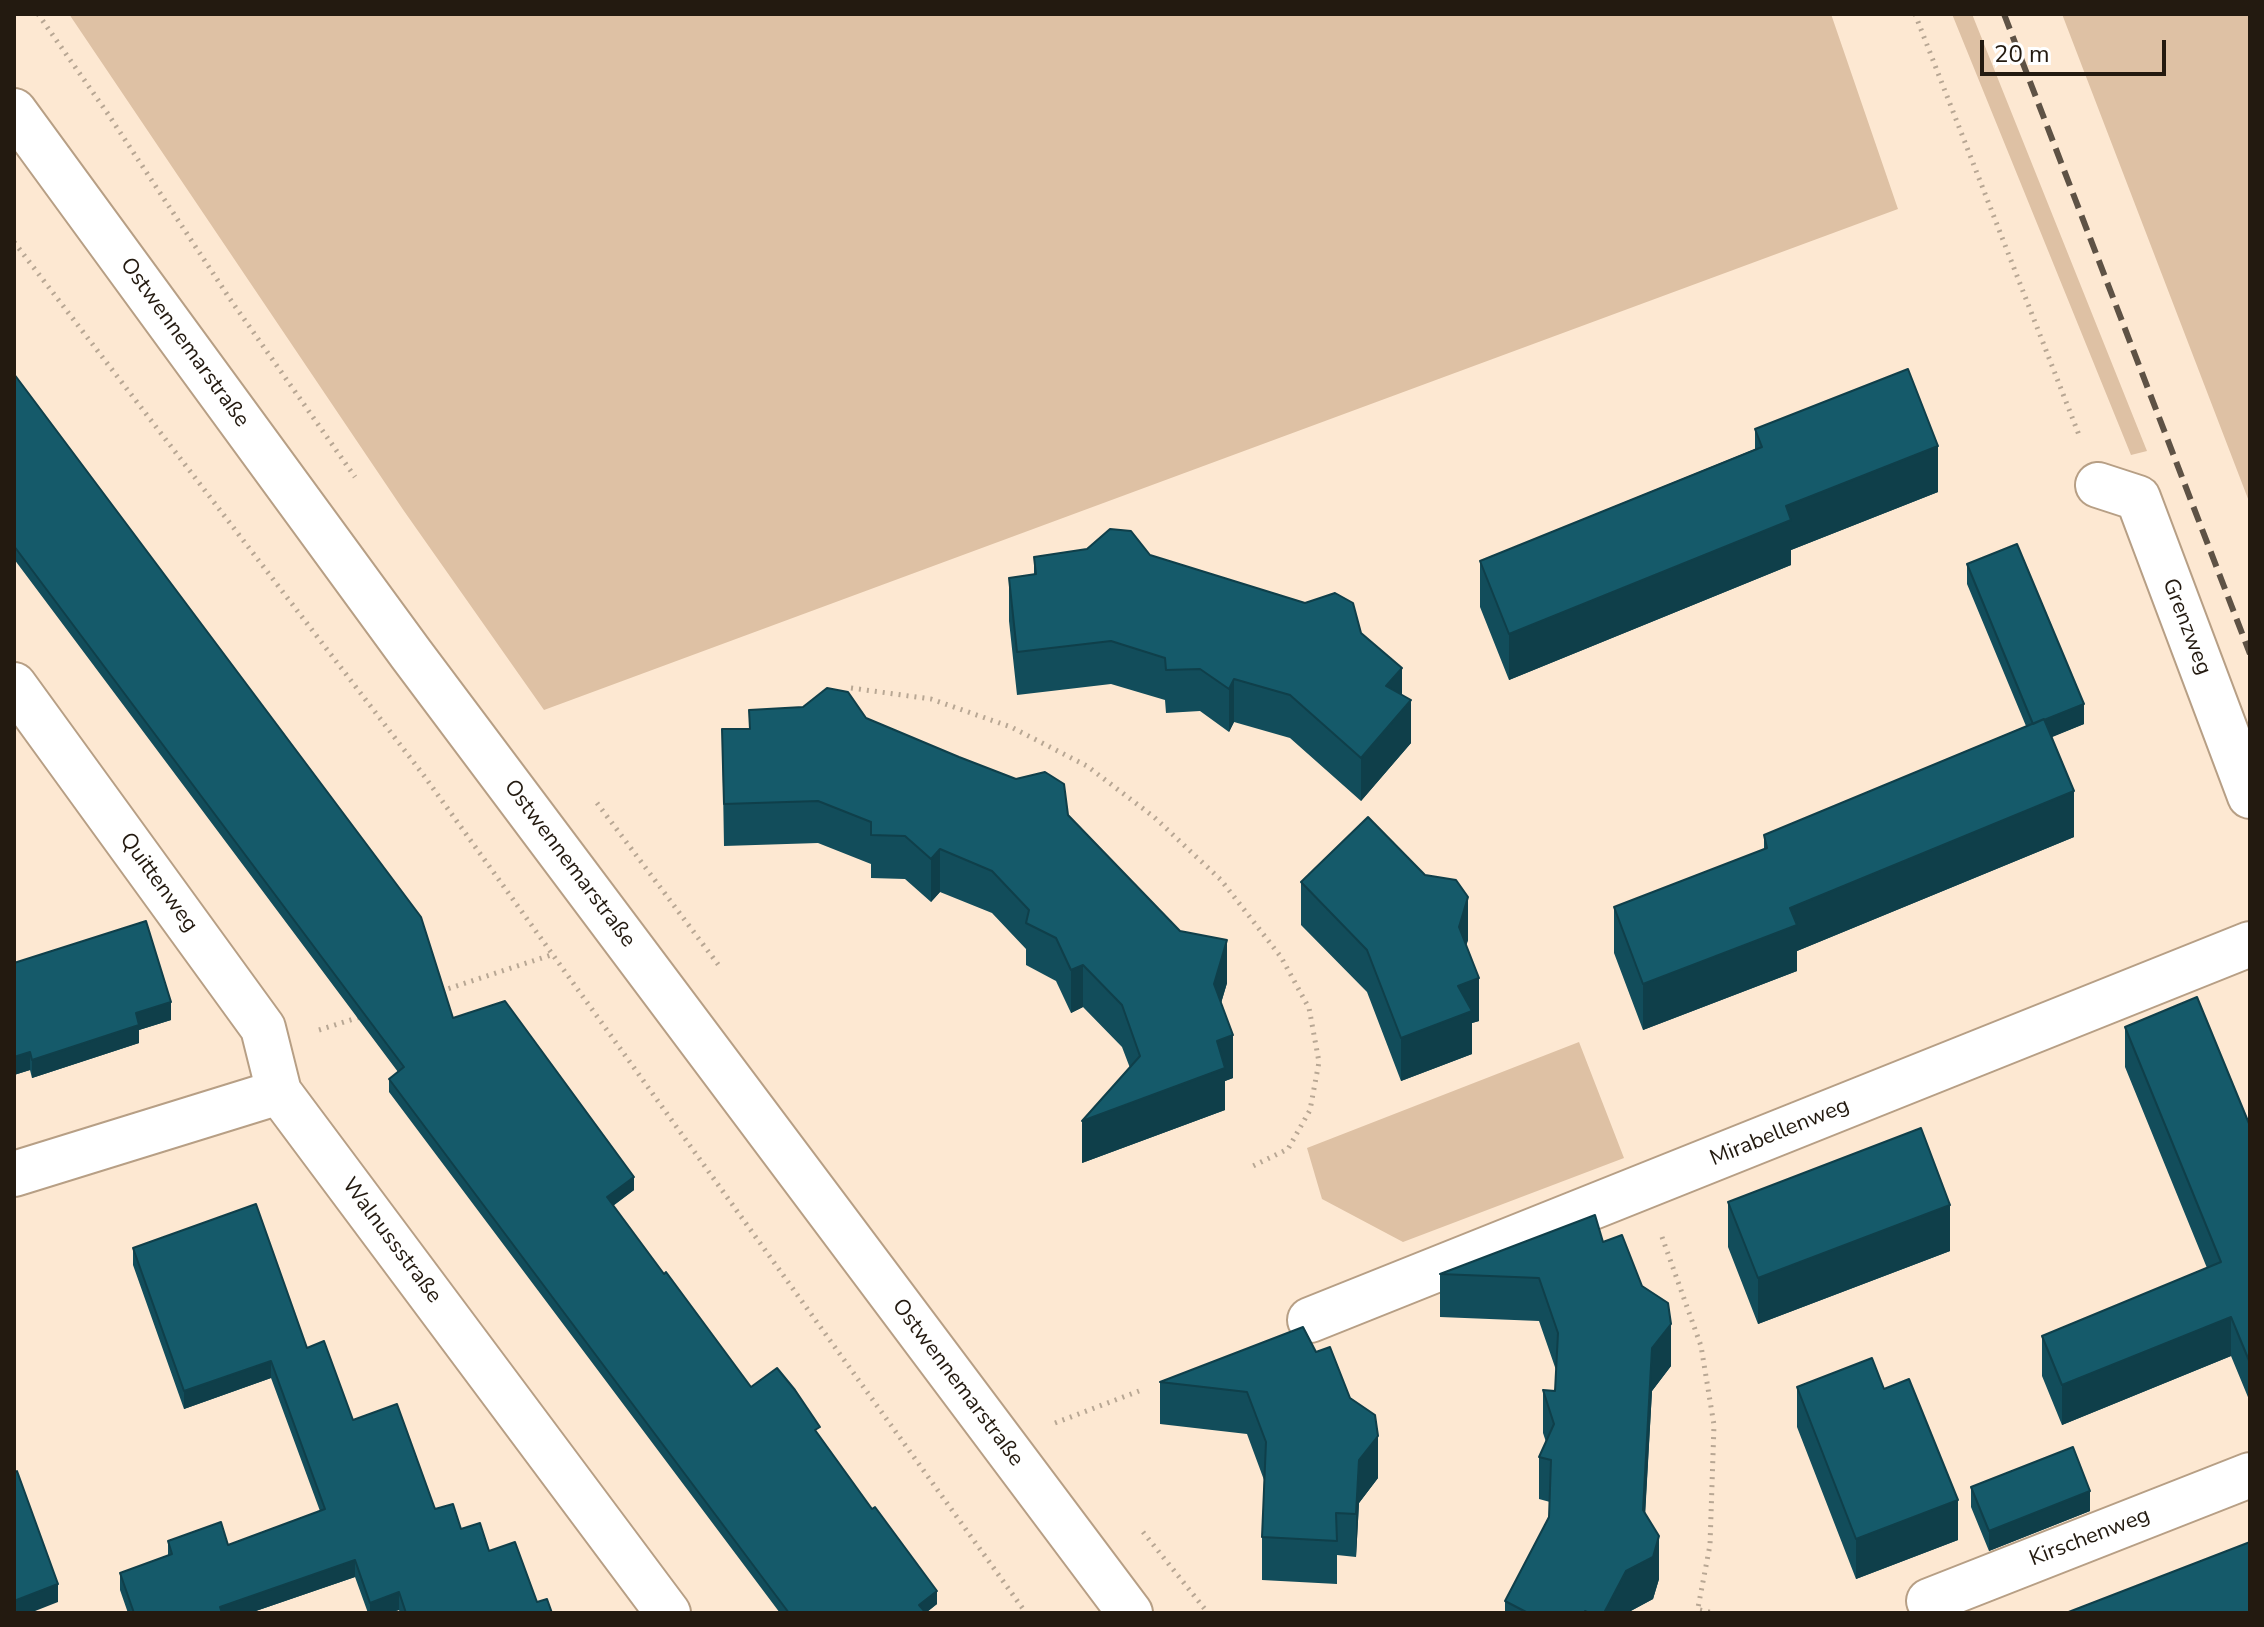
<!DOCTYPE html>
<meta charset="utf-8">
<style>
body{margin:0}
#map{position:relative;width:2264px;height:1627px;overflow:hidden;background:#fde8d2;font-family:"Nunito Sans",sans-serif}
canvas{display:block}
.frame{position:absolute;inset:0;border:16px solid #231a10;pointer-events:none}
.scale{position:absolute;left:1980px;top:40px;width:186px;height:36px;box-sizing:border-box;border:4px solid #231a10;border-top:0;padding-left:10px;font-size:24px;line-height:28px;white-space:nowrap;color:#231a10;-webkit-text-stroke:6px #fff;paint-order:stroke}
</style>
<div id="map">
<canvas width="2264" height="1627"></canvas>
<div class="frame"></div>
<div class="scale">20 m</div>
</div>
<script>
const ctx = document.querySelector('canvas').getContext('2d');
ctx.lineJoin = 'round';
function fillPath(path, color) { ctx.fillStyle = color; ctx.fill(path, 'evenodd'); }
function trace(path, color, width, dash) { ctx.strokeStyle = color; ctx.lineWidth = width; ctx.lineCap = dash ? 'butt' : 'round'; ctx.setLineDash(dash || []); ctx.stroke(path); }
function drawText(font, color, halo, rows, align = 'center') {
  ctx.font = font + ' "Nunito Sans",sans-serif'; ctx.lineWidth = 8; ctx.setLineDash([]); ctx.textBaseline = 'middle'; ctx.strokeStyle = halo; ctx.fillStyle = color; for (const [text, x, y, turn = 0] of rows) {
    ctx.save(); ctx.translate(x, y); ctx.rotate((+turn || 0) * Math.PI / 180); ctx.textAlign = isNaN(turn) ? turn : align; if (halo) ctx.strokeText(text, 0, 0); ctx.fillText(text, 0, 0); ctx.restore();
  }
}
const green = new Path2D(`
 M 69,14 L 1831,14 L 1898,209 L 544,710 L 404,511 Z
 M 1952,14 L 1972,14 L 2147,451 L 2131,455 Z
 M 2062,14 L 2250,14 L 2250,504 Z
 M 1579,1042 L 1624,1158 L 1403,1242 L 1322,1199 L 1307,1148 Z`);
const path = new Path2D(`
 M 38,14 L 108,114 L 230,299 L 355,477
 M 1915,14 L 2079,435
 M 14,242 L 425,777 L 1026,1613
 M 851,688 L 931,699 L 1011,727 L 1087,766 L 1154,817 L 1221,880 L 1281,957 L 1309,1008 L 1319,1062 L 1310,1110 L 1288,1149 L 1251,1167
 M 597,803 L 720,967
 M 441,991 L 554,954
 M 319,1030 L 363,1016
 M 1662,1237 L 1701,1346 L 1714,1425 L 1710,1545 L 1697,1613
 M 1055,1423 L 1139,1391
 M 1143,1532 L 1208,1613
 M 1700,1610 L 1713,1613`);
const minor = new Path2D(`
 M 2098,485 L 2138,498 L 2250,796
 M 14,685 L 263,1028 L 279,1092
 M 14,1174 L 279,1092 L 668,1613
 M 1310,1320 L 2250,944
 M 1929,1601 L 2250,1475`);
const tertiary = new Path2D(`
 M 14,111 L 411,654 L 1130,1613`);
const rail = new Path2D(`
 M 2004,14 L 2250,654`);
const wall = new Path2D(`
 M 14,374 L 453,1018 L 634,1190 L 613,1206 L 664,1274 L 751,1387 L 820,1438 L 937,1604 L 926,1613 L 780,1613 L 389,1092 L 389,1079 L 398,1072 L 14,559 Z
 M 1755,429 L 1938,492 L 1791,550 L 1791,565 L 1509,680 L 1480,607 L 1480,561 L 1755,449 Z
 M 1150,555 L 1361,633 L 1402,695 L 1411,743 L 1361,801 L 1290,738 L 1234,722 L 1229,732 L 1200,711 L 1166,713 L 1165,700 L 1111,684 L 1017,695 L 1009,621 L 1009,578 L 1034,575 L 1034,557 Z
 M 1967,564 L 2084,724 L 2051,737 L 2074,837 L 1797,951 L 1797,971 L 1643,1030 L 1614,953 L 1614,907 L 1764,850 L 1764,835 L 2026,726 L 1967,584 Z
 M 749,710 L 866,718 L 1068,815 L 1227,983 L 1221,1003 L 1233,1078 L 1225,1081 L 1225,1110 L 1082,1163 L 1130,1068 L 1122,1047 L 1083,1007 L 1071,1013 L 1056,981 L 1026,965 L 1026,949 L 992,913 L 940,892 L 931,902 L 905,879 L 871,878 L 871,864 L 818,843 L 724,846 L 722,729 L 749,729 Z
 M 1301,882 L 1468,940 L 1466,945 L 1479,1021 L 1472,1023 L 1472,1054 L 1401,1081 L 1367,992 L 1301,925 Z
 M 14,963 L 171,1020 L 139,1030 L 139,1043 L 32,1078 L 30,1070 L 14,1075 Z
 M 2125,1027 L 2250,1126 L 2250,1402 L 2231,1356 L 2062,1425 L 2042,1376 L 2042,1336 L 2207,1268 L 2125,1067 Z
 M 1728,1202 L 1950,1251 L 1758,1324 L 1728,1247 Z
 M 1603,1242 L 1671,1366 L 1652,1391 L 1645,1513 L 1659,1579 L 1653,1599 L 1627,1613 L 1505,1613 L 1505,1601 L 1549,1517 L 1550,1502 L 1539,1499 L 1539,1457 L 1546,1442 L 1543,1433 L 1543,1390 L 1555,1391 L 1556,1370 L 1539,1321 L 1440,1317 L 1440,1274 Z
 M 133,1248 L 307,1348 L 353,1420 L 435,1509 L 489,1551 L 537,1602 L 552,1613 L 400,1613 L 399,1610 L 389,1613 L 368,1613 L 355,1577 L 250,1613 L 128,1613 L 120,1590 L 120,1573 L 168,1556 L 168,1541 L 228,1545 L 320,1511 L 271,1378 L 184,1409 L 133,1265 Z
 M 1316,1352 L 1378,1478 L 1359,1503 L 1356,1557 L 1337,1555 L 1337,1584 L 1262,1580 L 1262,1537 L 1264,1480 L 1247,1434 L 1160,1424 L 1160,1382 Z
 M 1797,1387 L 1884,1389 L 1958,1540 L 1856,1579 L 1797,1427 Z
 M 1971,1487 L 2090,1511 L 1989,1551 L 1971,1507 Z`);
const shadedWall = new Path2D(`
 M 1938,446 L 1938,492 L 1791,550 L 1791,565 L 1509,680 L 1509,634 L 1786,506 Z
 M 1402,668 L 1402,711 L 1411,700 L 1411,743 L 1361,801 L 1361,758 L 1386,686 Z
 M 1234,679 L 1234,722 L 1229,732 L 1229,689 Z
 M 2084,704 L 2084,724 L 2033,745 L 2033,725 Z
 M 2074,791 L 2074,837 L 1797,951 L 1797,971 L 1643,1030 L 1643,984 L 1790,908 Z
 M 940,849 L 940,892 L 931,902 L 931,859 Z
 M 1468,897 L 1468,940 L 1459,970 L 1459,927 Z
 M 1227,940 L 1227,983 L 1214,1027 L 1214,984 Z
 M 1083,965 L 1083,1007 L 1071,1013 L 1071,970 Z
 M 1479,978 L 1479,1021 L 1472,1023 L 1472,1054 L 1401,1081 L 1401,1038 L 1458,986 Z
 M 171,1002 L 171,1020 L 139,1030 L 139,1043 L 32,1078 L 32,1060 L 136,1013 Z
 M 1233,1035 L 1233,1078 L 1225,1081 L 1225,1110 L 1082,1163 L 1082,1121 L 1217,1041 Z
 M 30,1052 L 30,1070 L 14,1075 L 14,1057 Z
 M 634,1177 L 634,1190 L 607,1210 L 607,1197 Z
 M 1950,1205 L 1950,1251 L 1758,1324 L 1758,1278 Z
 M 2231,1317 L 2231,1356 L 2062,1425 L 2062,1385 Z
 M 1671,1324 L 1671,1366 L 1652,1391 L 1643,1553 L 1643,1510 L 1652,1348 Z
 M 271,1361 L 271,1378 L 184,1409 L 184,1391 Z
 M 1378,1436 L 1378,1478 L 1359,1503 L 1356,1557 L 1356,1514 L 1359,1460 Z
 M 2090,1491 L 2090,1511 L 1989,1551 L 1989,1531 Z
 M 1958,1500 L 1958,1540 L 1856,1579 L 1856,1539 Z
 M 1659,1536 L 1659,1579 L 1653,1599 L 1627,1613 L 1604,1613 L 1626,1571 Z
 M 355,1560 L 355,1577 L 250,1613 L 220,1613 L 220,1607 Z
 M 58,1584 L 58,1602 L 30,1613 L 14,1613 L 14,1601 Z
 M 937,1591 L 937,1604 L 925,1613 L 919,1605 Z
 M 399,1592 L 399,1610 L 389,1613 L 370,1613 L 370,1603 Z`);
const building = new Path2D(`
 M 1908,369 L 1938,446 L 1786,506 L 1791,520 L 1509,634 L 1480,561 L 1762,447 L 1755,429 Z
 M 14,374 L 421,917 L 453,1018 L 505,1001 L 634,1177 L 607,1197 L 664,1274 L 666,1272 L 751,1387 L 777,1368 L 795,1390 L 820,1427 L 815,1430 L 872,1509 L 875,1507 L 937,1591 L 919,1605 L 926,1613 L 789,1613 L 389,1079 L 404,1067 L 14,546 Z
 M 1110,529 L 1131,531 L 1150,555 L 1305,603 L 1335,593 L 1353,603 L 1361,633 L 1402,668 L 1386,686 L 1411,700 L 1361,758 L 1290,695 L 1234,679 L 1229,689 L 1200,669 L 1166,670 L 1165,658 L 1111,641 L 1017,652 L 1009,578 L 1036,574 L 1034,557 L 1087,549 Z
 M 2017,544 L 2084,704 L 2044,720 L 2044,719 L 2033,724 L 1967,564 Z
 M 827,688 L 848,692 L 866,718 L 959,757 L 1016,779 L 1045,772 L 1064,784 L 1068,815 L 1180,931 L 1227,940 L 1214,984 L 1233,1035 L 1217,1041 L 1225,1068 L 1082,1121 L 1140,1056 L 1122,1005 L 1083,965 L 1071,970 L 1056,938 L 1026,923 L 1029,910 L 992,871 L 940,849 L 931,859 L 905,836 L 871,835 L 871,822 L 818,801 L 724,804 L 722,729 L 750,729 L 749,710 L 803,707 Z
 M 2044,719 L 2074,791 L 1790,908 L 1797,925 L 1643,984 L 1614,907 L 1767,848 L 1764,835 Z
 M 1368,817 L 1425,875 L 1456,880 L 1468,897 L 1459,927 L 1479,978 L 1458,986 L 1472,1011 L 1401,1038 L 1367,950 L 1301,882 Z
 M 146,921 L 171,1002 L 136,1013 L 139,1025 L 32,1060 L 30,1052 L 14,1057 L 14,963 Z
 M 2197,997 L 2250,1126 L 2250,1363 L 2231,1317 L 2062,1385 L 2042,1336 L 2221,1262 L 2125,1027 Z
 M 1921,1128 L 1950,1205 L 1758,1278 L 1728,1202 Z
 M 256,1204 L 307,1348 L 324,1341 L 353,1420 L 397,1404 L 435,1509 L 453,1504 L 461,1529 L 480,1523 L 489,1551 L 515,1542 L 537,1602 L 547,1599 L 552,1613 L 406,1613 L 399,1592 L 370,1603 L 355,1560 L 220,1607 L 222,1613 L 134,1613 L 120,1573 L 172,1554 L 168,1541 L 221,1522 L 228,1545 L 325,1509 L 271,1361 L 184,1391 L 133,1248 Z
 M 1595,1215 L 1603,1242 L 1622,1235 L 1642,1286 L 1668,1303 L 1671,1324 L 1652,1348 L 1643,1510 L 1659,1536 L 1653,1557 L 1626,1571 L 1604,1613 L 1589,1613 L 1585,1611 L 1584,1613 L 1528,1613 L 1505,1601 L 1549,1517 L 1551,1460 L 1539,1457 L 1554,1424 L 1543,1390 L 1555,1391 L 1558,1333 L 1539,1278 L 1440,1274 Z
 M 1303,1327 L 1316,1352 L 1330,1347 L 1350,1398 L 1375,1415 L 1378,1436 L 1359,1460 L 1356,1514 L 1336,1513 L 1337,1541 L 1262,1537 L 1266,1442 L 1247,1392 L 1160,1382 Z
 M 1872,1358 L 1884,1389 L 1909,1379 L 1958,1500 L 1856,1539 L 1797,1387 Z
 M 2073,1447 L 2090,1491 L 1989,1531 L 1971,1487 Z
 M 17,1471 L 58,1584 L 14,1601 L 14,1473 Z
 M 2250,1542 L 2250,1613 L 2066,1613 Z`);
const streetNames = [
 ["Ostwennemarstraße",184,343,54],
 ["Grenzweg",2186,627,69],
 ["Ostwennemarstraße",569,864,53],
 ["Quittenweg",158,883,54],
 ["Mirabellenweg",1780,1133,-22],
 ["Walnussstraße",391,1241,53],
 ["Ostwennemarstraße",957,1383,53],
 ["Kirschenweg",2090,1538,-21]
];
fillPath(green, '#dec1a4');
trace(minor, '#b79f85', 48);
trace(tertiary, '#b79f85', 48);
trace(path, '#b8a794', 5, [2, 6]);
trace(minor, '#fff', 44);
trace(tertiary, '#fff', 44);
trace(rail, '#5e5245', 6, [16, 8]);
fillPath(wall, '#124d5b');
fillPath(shadedWall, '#0f3f4a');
fillPath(building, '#155a6a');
trace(building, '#0f3f4a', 2);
drawText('22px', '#231a10', '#fff', streetNames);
</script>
